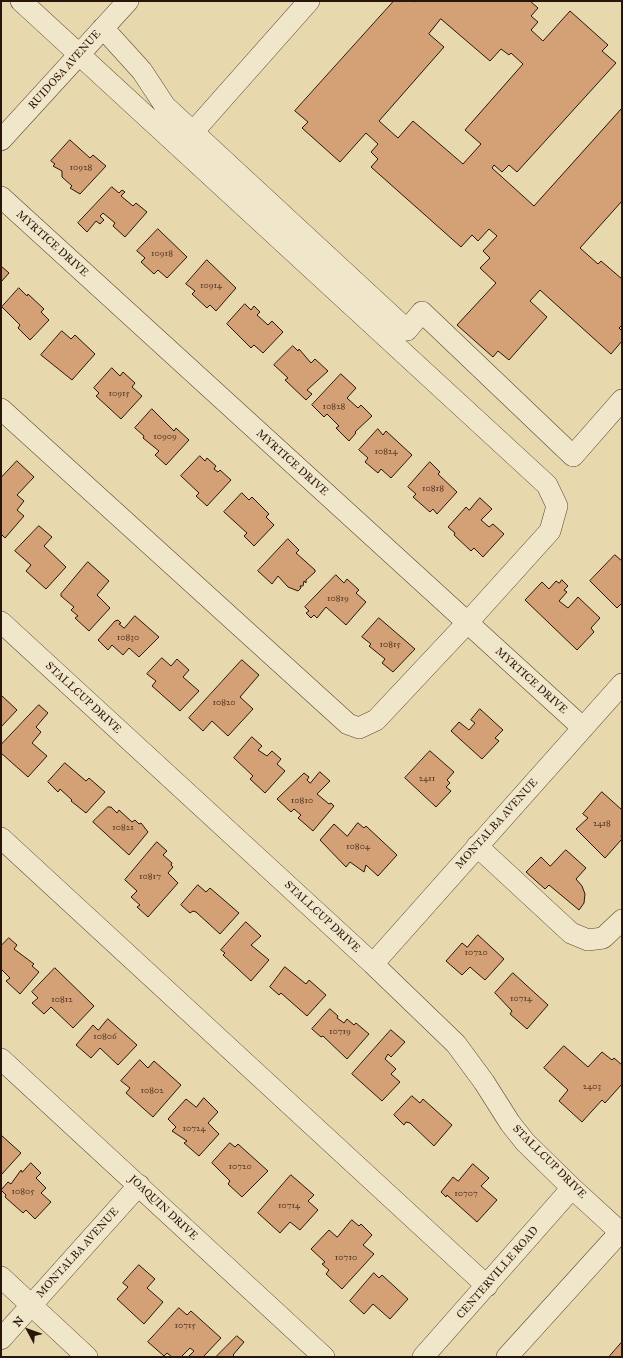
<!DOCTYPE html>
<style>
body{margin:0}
#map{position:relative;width:623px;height:1358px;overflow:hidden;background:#e8d8ad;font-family:"IM FELL Great Primer",serif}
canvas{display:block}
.frame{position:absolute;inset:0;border:2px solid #291509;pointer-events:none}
.north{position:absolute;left:8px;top:1310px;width:40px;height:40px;-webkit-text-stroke:3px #f0e6ca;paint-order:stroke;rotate:311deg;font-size:11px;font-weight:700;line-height:16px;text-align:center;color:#291509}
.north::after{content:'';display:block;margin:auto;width:14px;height:18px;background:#291509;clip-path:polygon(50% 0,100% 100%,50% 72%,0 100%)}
</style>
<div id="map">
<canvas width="623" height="1358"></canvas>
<div class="frame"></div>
<div class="north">N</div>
</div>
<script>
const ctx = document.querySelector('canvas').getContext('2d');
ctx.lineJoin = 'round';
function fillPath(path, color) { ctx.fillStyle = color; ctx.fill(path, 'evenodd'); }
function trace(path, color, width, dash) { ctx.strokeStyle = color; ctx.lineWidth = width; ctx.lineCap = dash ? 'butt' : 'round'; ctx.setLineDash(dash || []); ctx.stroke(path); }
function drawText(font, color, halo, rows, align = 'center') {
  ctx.font = font + ' "IM FELL Great Primer",serif'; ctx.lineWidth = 3; ctx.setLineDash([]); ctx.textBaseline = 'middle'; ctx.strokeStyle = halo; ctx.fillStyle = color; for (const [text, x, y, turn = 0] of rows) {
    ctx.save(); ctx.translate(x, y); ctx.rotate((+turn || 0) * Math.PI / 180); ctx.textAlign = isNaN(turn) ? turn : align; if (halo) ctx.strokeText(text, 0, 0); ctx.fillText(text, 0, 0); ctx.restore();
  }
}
const building = new Path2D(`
 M 394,1 L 413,1 L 415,2 L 416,1 L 530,1 L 538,8 L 531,16 L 538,22 L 531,30 L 543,41 L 570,11 L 608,45 L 602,51 L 616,63 L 517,172 L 509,165 L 502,172 L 494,165 L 492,168 L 534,206 L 622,108 L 622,201 L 580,248 L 598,264 L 601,261 L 622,279 L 622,325 L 619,328 L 622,331 L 622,341 L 611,354 L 540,290 L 530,301 L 547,317 L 509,360 L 498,351 L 493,357 L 457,325 L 496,283 L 480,268 L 490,258 L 483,251 L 497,236 L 489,229 L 478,241 L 472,235 L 461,247 L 371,167 L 378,159 L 371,152 L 378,144 L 366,133 L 340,162 L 302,128 L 308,122 L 295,111 ZM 441,19 L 490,61 L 501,49 L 509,55 L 511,53 L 523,64 L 465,130 L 481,144 L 463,164 L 413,121 L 398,138 L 379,121 L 444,47 L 429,34 Z
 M 70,140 L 90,158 L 93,155 L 106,166 L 80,194 L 70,188 L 72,186 L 62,177 L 62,171 L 53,166 L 55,164 L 51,161 Z
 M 112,187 L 119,193 L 122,190 L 125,192 L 121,196 L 133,206 L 136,203 L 147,212 L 125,237 L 113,226 L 115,223 L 103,213 L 100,216 L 104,220 L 100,224 L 96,221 L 87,232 L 78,223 Z
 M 158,229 L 187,257 L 167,278 L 158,270 L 154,274 L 141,262 L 145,258 L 137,251 Z
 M 207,260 L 236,288 L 216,311 L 210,305 L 207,308 L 192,294 L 195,291 L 186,284 Z
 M 1,266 L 9,273 L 1,282 Z
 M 19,288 L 27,296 L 28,294 L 44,309 L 41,312 L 49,320 L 30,340 L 18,328 L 20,325 L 2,307 Z
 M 245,304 L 251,310 L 254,306 L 260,312 L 257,315 L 268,325 L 272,321 L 283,332 L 263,353 L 254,345 L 251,348 L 227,324 Z
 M 62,331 L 71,339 L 75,335 L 95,354 L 72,380 L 41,355 Z
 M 293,346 L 298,351 L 299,349 L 311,363 L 315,359 L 328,371 L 307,390 L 312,394 L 306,400 L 285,380 L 288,378 L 274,365 Z
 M 112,368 L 120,376 L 123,372 L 135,383 L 132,387 L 142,396 L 121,419 L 96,396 L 99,393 L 94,388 Z
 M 341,374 L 356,388 L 347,398 L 358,408 L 361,405 L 372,416 L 355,432 L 356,433 L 349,441 L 336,428 L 339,426 L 327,414 L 324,417 L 312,405 Z
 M 152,409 L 174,431 L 176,428 L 189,440 L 166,465 L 155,455 L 159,451 L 143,438 L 144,436 L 135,428 Z
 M 378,429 L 383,435 L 386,431 L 412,455 L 391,478 L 381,469 L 378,473 L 365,462 L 368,458 L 359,450 Z
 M 200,456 L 205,461 L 207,458 L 216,466 L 214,469 L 218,472 L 220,470 L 231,480 L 207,506 L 196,496 L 199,493 L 181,476 Z
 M 17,461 L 34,477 L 17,495 L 24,501 L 17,510 L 24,516 L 5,538 L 1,534 L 1,478 Z
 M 430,462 L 440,472 L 438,474 L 457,492 L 437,514 L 433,509 L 430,512 L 413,497 L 416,494 L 408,487 Z
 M 242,493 L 249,500 L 252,497 L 269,514 L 266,517 L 274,525 L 254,546 L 244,536 L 247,533 L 224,512 Z
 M 480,498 L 492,509 L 481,520 L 489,527 L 493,524 L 504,534 L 483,557 L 474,548 L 471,551 L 454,535 L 455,533 L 448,527 L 466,507 L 469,510 Z
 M 39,526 L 52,537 L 44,546 L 66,567 L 46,589 L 26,571 L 31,565 L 15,551 Z
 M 288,539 L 299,550 L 296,553 L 315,570 L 315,572 L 306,580 L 306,583 L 304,581 L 303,586 L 300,586 L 301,588 L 298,591 L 288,587 L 278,576 L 272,584 L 258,571 Z
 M 615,555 L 622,561 L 622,603 L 617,608 L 590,581 Z
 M 88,562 L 109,581 L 97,595 L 110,608 L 89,631 L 75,618 L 78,616 L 71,610 L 74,607 L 61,596 L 61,594 Z
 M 336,575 L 344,583 L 347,579 L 359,590 L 356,593 L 366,602 L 346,625 L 326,607 L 317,618 L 314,615 L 311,618 L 306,613 L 309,611 L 305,607 Z
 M 562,580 L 568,586 L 564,590 L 567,592 L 559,601 L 568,608 L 578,597 L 600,618 L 591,628 L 594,632 L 577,650 L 525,600 L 542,582 L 549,589 L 556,581 L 559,583 Z
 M 135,616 L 159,637 L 139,657 L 129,648 L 123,655 L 112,645 L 108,650 L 98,640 L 115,621 L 118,620 L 121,623 L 119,624 L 124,628 Z
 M 379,618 L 415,649 L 393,672 L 382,663 L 385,659 L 369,646 L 371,644 L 362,637 Z
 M 162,658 L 171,666 L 177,659 L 189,670 L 183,677 L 199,691 L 180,711 L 152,686 L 156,681 L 147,674 Z
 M 242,660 L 259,675 L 240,697 L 253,709 L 228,736 L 212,721 L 203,731 L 189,718 Z
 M 1,695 L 17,710 L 1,727 Z
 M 39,705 L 48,713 L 36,727 L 41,732 L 32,743 L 47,756 L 28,777 L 1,753 L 1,745 Z
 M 480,709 L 503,730 L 495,738 L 499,741 L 482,759 L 451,731 L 459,722 L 469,730 L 475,723 L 471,720 Z
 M 252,737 L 262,746 L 258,750 L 267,756 L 272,751 L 281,759 L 277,764 L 285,771 L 265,793 L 250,779 L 253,776 L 234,758 Z
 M 430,751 L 454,772 L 447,780 L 450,783 L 446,787 L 451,791 L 436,807 L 405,778 Z
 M 65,763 L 86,781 L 89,778 L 105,792 L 86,813 L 71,801 L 72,800 L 60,789 L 58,792 L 48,782 Z
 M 320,772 L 330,781 L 317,794 L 329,804 L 331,803 L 334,806 L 313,831 L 298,818 L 301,815 L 294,809 L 291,812 L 277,799 L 304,773 L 309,777 L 307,780 L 310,783 Z
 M 602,792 L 622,810 L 622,834 L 621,835 L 622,839 L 605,858 L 576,829 L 588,818 L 583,814 Z
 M 108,807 L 111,807 L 117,813 L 119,810 L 132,822 L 135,820 L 139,824 L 141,823 L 148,832 L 129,855 L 93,822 Z
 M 358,823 L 364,828 L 366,826 L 397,855 L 378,876 L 366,865 L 364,872 L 350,862 L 346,867 L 320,840 L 334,824 L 347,836 Z
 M 157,842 L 167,851 L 163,855 L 172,863 L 171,865 L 173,867 L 168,873 L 178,883 L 148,917 L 137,907 L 140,905 L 131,897 L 137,891 L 125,880 Z
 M 566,850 L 586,868 L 576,879 L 582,886 L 585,894 L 584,903 L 579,910 L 549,885 L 545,889 L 526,872 L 541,857 L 550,866 Z
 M 198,885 L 206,892 L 210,888 L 239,913 L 220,934 L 196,912 L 193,911 L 190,913 L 181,905 Z
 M 246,922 L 261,936 L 251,945 L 269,960 L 251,981 L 223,955 L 225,953 L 221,950 Z
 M 478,935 L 504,959 L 485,980 L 470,967 L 462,975 L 446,961 L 462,943 L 467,947 Z
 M 9,938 L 17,945 L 14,949 L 34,964 L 32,966 L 39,972 L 20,994 L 6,981 L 10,978 L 1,969 L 1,946 Z
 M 285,967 L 306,984 L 309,980 L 326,995 L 307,1016 L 281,993 L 279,995 L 270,987 Z
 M 55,968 L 94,1006 L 73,1028 L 51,1007 L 44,1014 L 32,1003 L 38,998 L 32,992 Z
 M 513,973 L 548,1005 L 527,1029 L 510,1014 L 512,1011 L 495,993 Z
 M 330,1009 L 338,1016 L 337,1018 L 344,1023 L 347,1019 L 354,1025 L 356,1023 L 369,1034 L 347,1059 L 323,1036 L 321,1037 L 312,1029 Z
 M 108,1019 L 137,1045 L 118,1065 L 100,1048 L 91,1058 L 76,1045 L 93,1025 L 98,1030 Z
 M 391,1030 L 405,1042 L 391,1057 L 388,1054 L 385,1059 L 396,1069 L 391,1074 L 400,1082 L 382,1101 L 352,1074 Z
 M 564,1046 L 588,1067 L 602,1052 L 612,1060 L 614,1058 L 622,1065 L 622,1084 L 605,1103 L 602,1100 L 582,1122 L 559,1101 L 568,1090 L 544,1068 Z
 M 140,1060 L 148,1068 L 154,1061 L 181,1085 L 153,1117 L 126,1093 L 130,1088 L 121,1081 Z
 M 412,1096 L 420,1103 L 423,1099 L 452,1125 L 434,1146 L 410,1123 L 406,1122 L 404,1125 L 394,1115 Z
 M 204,1098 L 218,1112 L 208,1123 L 219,1134 L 199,1156 L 184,1143 L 187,1141 L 172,1131 L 176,1127 L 168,1119 L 186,1099 L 196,1107 Z
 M 1,1135 L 21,1153 L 2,1174 L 1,1173 Z
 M 230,1143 L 235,1147 L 238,1144 L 268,1171 L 242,1197 L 228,1184 L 230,1181 L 212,1163 Z
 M 31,1163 L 41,1173 L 36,1178 L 46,1188 L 41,1193 L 51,1202 L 35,1219 L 26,1210 L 23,1213 L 5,1197 L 6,1195 L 1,1190 L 8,1182 L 11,1184 L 21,1170 L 22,1172 Z
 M 473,1164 L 489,1178 L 481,1186 L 497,1200 L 477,1222 L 447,1195 L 446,1197 L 441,1192 L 453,1177 L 458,1181 Z
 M 291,1175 L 314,1195 L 308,1201 L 318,1210 L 300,1230 L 290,1222 L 280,1233 L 258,1213 Z
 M 352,1220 L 359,1226 L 361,1224 L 372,1235 L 363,1245 L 374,1254 L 342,1289 L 326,1274 L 329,1270 L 322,1264 L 325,1262 L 311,1249 L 329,1230 L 337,1237 Z
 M 139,1265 L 155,1279 L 147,1288 L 163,1302 L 144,1324 L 117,1299 L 128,1287 L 123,1283 Z
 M 374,1273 L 379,1278 L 382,1275 L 408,1299 L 390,1319 L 373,1304 L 364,1314 L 350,1301 Z
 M 179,1308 L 187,1315 L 191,1311 L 221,1338 L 203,1357 L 188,1357 L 194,1351 L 190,1348 L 181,1357 L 172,1357 L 167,1353 L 164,1356 L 148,1342 Z
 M 237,1336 L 244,1342 L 233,1355 L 235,1357 L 216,1357 Z
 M 622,1342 L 622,1357 L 609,1357 Z`);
const minor = new Path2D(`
 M 103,28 L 142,71 L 165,106 L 407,330 L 422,312 L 573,456 L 622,400
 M 193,132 L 309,1
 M 1,140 L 128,1
 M 1,197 L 583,728
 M 1,409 L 348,724 L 359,728 L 376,720 L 467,623 L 550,531 L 557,506 L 547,485 L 21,1
 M 1,622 L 373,964 L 456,1044 L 484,1082 L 510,1123 L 525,1142 L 572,1188 L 620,1232
 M 1,838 L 487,1286
 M 477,846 L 571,933 L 588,940 L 603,938 L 622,920
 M 373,964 L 622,684
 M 1,1059 L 324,1357
 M 1,1277 L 87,1357
 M 1,1339 L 139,1185
 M 423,1357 L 572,1188
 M 507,1357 L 622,1230`);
const numberNames = [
 ["10928",81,168],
 ["10918",162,254],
 ["10914",211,286],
 ["10915",119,394],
 ["10828",334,407],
 ["10909",165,437],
 ["10824",386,452],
 ["10818",433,489],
 ["10819",338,599],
 ["10830",128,638],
 ["10815",390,645],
 ["10820",224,703],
 ["2411",427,779],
 ["10810",302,801],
 ["2418",602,824],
 ["10821",123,828],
 ["10804",358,847],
 ["10817",150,877],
 ["10720",476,953],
 ["10714",521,999],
 ["10812",62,1000],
 ["10719",340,1032],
 ["10806",105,1037],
 ["2403",592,1087],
 ["10802",152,1091],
 ["10724",194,1129],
 ["10720",240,1167],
 ["10805",23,1192],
 ["10707",466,1194],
 ["10714",289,1206],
 ["10710",346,1258],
 ["10715",185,1326]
];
const streetNames = [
 ["RUIDOSA AVENUE",65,70,-48],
 ["MYRTICE DRIVE",52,244,42],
 ["MYRTICE DRIVE",292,463,42],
 ["MYRTICE DRIVE",531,681,42],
 ["STALLCUP DRIVE",83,698,43],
 ["MONTALBA AVENUE",497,824,-48],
 ["STALLCUP DRIVE",322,917,43],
 ["STALLCUP DRIVE",549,1162,45],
 ["JOAQUIN DRIVE",163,1208,43],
 ["MONTALBA AVENUE",78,1253,-48],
 ["CENTERVILLE ROAD",498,1273,-49]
];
fillPath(building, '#d4a177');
trace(building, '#291509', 1);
trace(minor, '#594632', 22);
trace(minor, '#f0e6ca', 21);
drawText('9px', '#543824', null, numberNames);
drawText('11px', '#291509', '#f0e6ca', streetNames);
</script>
